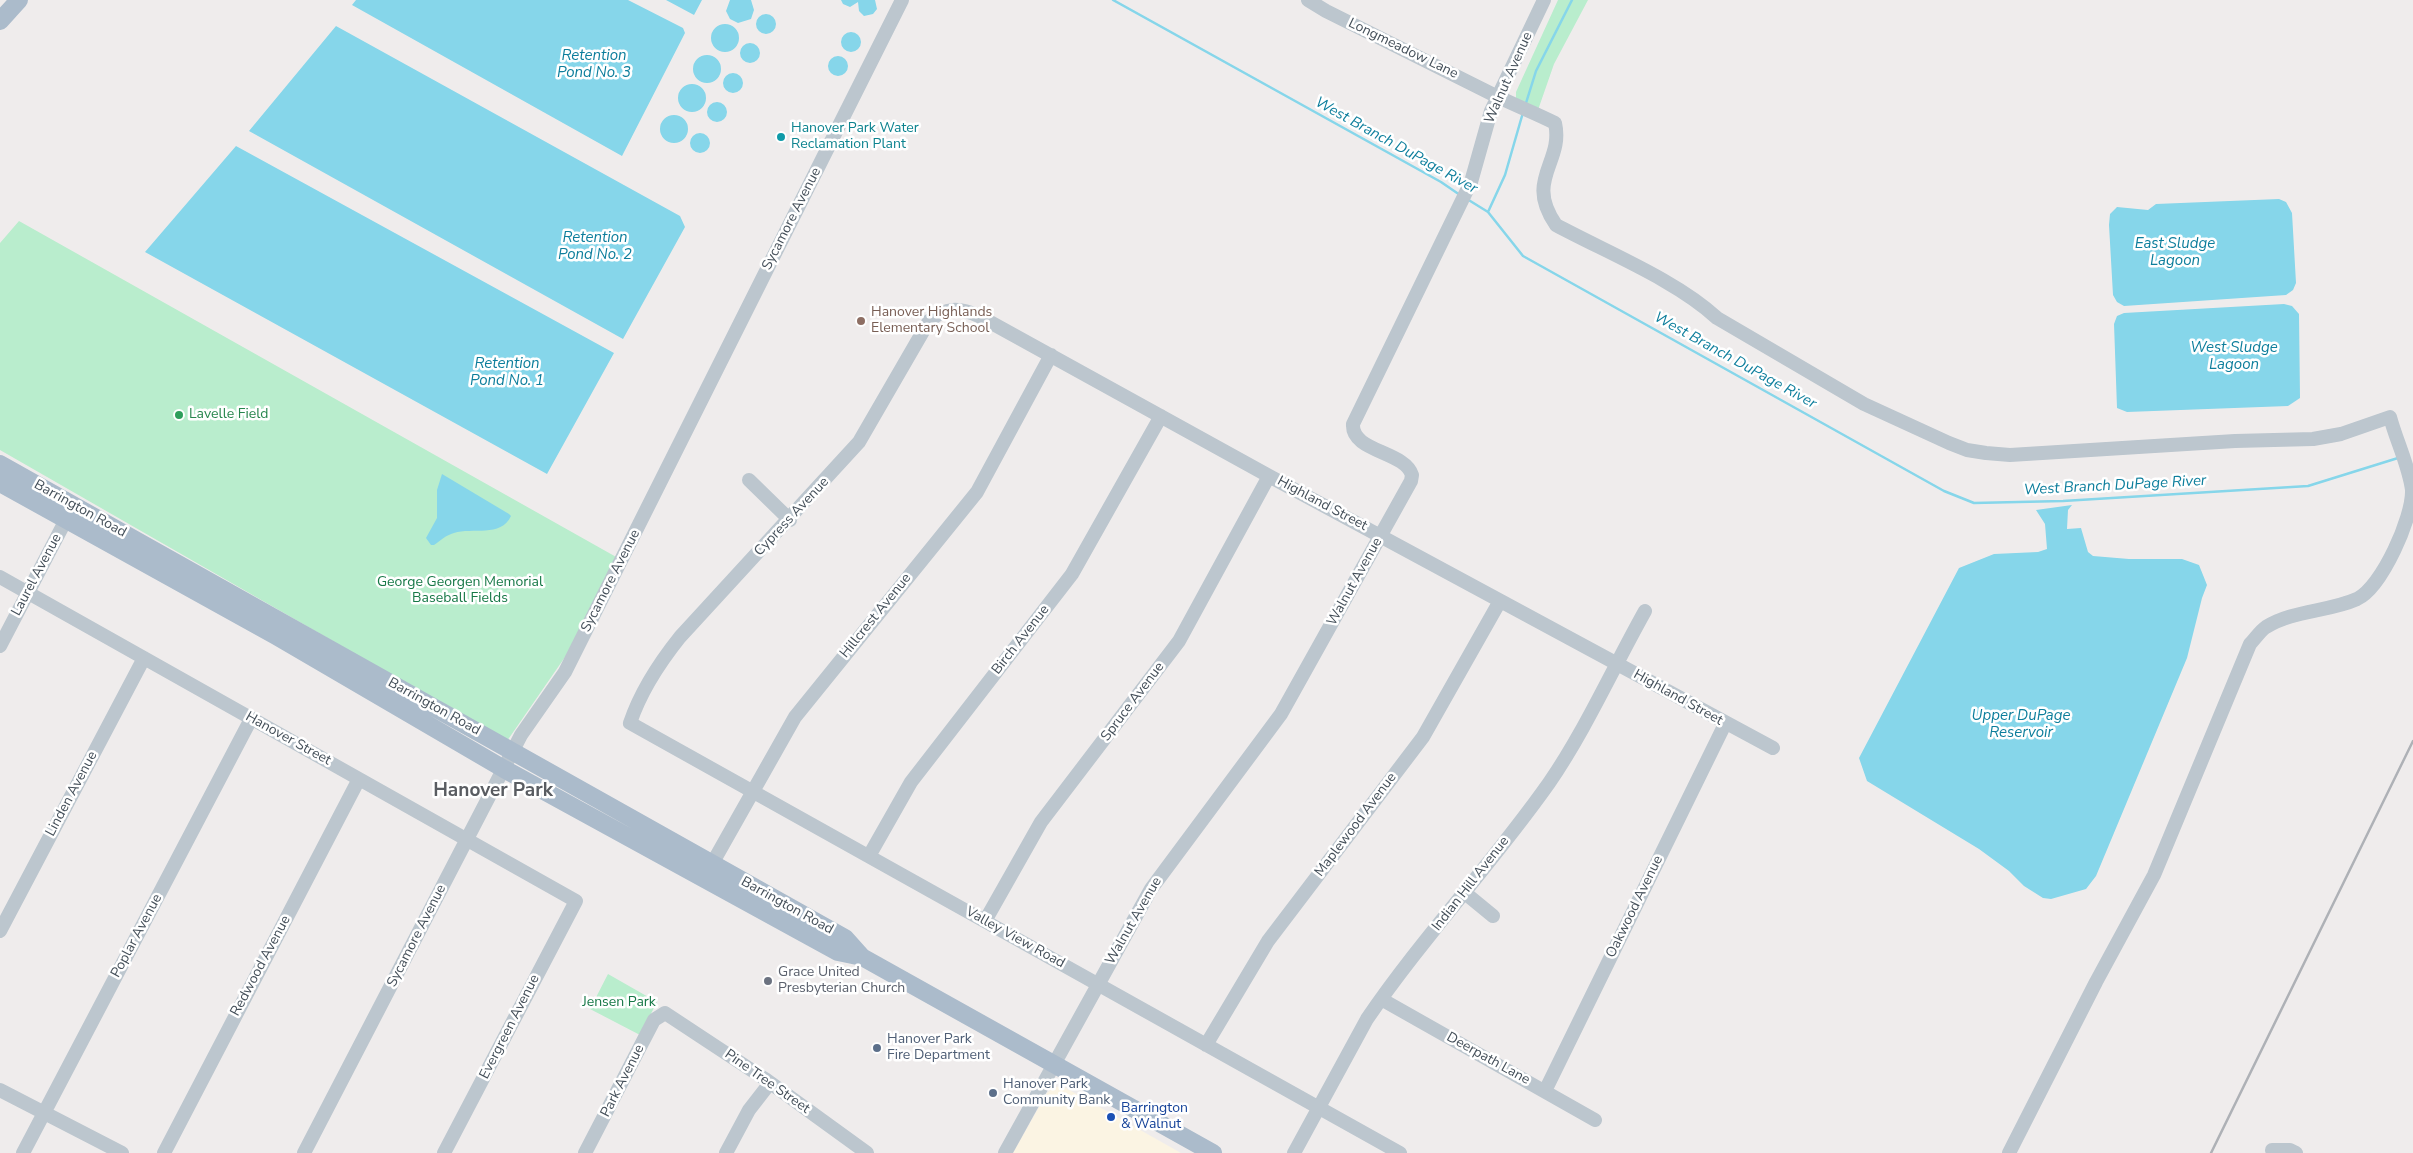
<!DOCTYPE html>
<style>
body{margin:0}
canvas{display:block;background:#efecec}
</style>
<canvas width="2413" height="1153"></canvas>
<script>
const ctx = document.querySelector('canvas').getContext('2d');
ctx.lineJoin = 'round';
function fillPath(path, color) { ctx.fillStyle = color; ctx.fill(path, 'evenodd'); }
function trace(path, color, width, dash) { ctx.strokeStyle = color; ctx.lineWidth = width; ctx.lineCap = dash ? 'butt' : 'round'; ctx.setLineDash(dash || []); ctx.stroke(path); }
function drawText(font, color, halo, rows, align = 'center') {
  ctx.font = font + ' "Nunito Sans",sans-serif'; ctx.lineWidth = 5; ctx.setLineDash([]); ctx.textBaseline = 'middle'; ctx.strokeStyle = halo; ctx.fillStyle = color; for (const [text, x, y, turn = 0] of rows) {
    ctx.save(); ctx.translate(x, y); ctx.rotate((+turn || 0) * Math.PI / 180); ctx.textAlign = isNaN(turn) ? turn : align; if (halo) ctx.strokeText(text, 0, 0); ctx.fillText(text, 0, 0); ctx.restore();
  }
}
const commercial = new Path2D(`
 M 1060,1086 L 1064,1087 L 1181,1153 L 1013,1153 L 1047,1093 L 1053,1088 Z`);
const green = new Path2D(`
 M 1558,0 L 1588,0 L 1554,64 L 1538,110 L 1516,100 L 1516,92 Z
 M 19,221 L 618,558 L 574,644 L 507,741 L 0,450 L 0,243 Z
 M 608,974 L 657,1002 L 640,1035 L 590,1009 Z`);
const water = new Path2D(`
 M 356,0 L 628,0 L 683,28 L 685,33 L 622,156 L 352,5 Z
 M 666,0 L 702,0 L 694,15 Z
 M 730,0 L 751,0 L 754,10 L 751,19 L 738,23 L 730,19 L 726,11 Z
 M 841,0 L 875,0 L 877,9 L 873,14 L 864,16 L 859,11 L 858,2 L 850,7 L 843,4 Z
 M756 24a10 10 0 1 1 20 0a10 10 0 1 1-20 0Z
 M711 38a14 14 0 1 1 28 0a14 14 0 1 1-28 0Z
 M 336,26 L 680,216 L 685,227 L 623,339 L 249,131 Z
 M841 42a10 10 0 1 1 20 0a10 10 0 1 1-20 0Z
 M740 53a10 10 0 1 1 20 0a10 10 0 1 1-20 0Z
 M693 69a14 14 0 1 1 28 0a14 14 0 1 1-28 0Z
 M828 66a10 10 0 1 1 20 0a10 10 0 1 1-20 0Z
 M723 83a10 10 0 1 1 20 0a10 10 0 1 1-20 0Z
 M678 98a14 14 0 1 1 28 0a14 14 0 1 1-28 0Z
 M707 112a10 10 0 1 1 20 0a10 10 0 1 1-20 0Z
 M660 129a14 14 0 1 1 28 0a14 14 0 1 1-28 0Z
 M690 143a10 10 0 1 1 20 0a10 10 0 1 1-20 0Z
 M 236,146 L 614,353 L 547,474 L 145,252 Z
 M 2279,199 L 2286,202 L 2292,213 L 2296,283 L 2293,290 L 2286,295 L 2124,306 L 2117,302 L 2113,295 L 2109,225 L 2110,214 L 2117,207 L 2148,210 L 2156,204 Z
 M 2284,304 L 2292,306 L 2299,314 L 2300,398 L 2288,406 L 2127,412 L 2117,408 L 2114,324 L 2117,316 L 2124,313 Z
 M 442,474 L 509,514 L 511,516 C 501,538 472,527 454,533 C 446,535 440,541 434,545 L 431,545 L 426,538 L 437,518 L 437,490 Z
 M 2072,505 L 2068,510 L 2067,529 L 2081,528 L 2088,552 L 2093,556 L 2129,559 L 2182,559 L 2199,565 L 2207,585 L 2202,598 L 2187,658 L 2096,876 L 2086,889 L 2051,899 L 2043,898 L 2024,886 L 2009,871 L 1979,849 L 1867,781 L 1859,758 L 1959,568 L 1994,554 L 2038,552 L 2047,549 L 2045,524 L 2036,510 Z`);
const stream = new Path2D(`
 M 1113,0 L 1441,182 L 1460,195
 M 1526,103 L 1536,71 L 1572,0
 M 1467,199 L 1488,212 L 1523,256 L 1944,491 L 1974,503 L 2063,501 L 2308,486 L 2398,458
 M 1488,212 L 1505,175 L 1522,116`);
const minor = new Path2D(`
 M 1308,0 L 1326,11 L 1484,90 C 1507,102 1531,111 1555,123 C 1564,163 1524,179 1556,225 C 1606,252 1676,280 1717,318 L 1864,404 L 1949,443 L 1967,450 L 1986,453 L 2010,455 L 2235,441 L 2313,439 L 2341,434 L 2390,417 C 2396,440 2409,466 2412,490 C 2413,517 2382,587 2357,599 C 2328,612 2293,610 2266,627 C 2260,631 2255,639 2250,644 L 2154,875 L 2096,982 L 2009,1153
 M 749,480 L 790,520
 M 0,577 L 576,901 L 444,1153
 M 0,646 L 70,512
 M 869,856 L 911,782 L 1072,574 L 1161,416
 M 708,871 L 795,717 L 977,492 L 1051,355
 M 1465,893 L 1493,916
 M 985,921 L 1041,822 L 1179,641 L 1269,476
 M 0,931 L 144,658
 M 1381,999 L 1595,1120
 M 1206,1045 L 1268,941 L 1423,737 L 1500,601
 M 0,1090 L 122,1153
 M 1545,1091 L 1725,724
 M 2272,1150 L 2290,1150 L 2296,1153
 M 23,1153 L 251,719
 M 164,1153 L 359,779
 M 304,1153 L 521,735 L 565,672 L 902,0
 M 585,1153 L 654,1020 L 665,1013 L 765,1079 L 867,1153
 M 726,1153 L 749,1110 L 770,1083
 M 1005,1153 L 1151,889 L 1281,714 L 1411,481 L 1412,475 C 1405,451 1351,452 1353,424 L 1471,182 L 1491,111 L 1544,0
 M 1294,1153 L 1367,1019 C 1423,937 1492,864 1549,783 C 1586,729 1613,668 1645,611
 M 1400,1153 L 630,723 C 640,693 660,662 680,637 L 859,442 L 929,321 C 946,307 959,307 979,316 L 1269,476 L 1773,748`);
const major = new Path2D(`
 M 0,21 L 19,0
 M 0,464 L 845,938 L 862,957
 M 0,483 L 276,636 L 504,769 L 838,952 L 862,957 L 1213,1153`);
const rail = new Path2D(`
 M 2211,1153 L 2413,741`);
const markers = [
 [781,137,5,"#0f9aa8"],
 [861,321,5,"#8d6e63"],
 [179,415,5,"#2e9e5b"],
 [768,981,5,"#6b7280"],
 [877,1048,5,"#5c6f8a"],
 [993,1093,5,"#5c6f8a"],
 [1111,1117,5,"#1a4fb4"]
];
const streetNames = [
 ["Longmeadow Lane",1403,49,26],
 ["Walnut Avenue",1509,78,-66],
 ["Sycamore Avenue",792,219,-63],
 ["Highland Street",1322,504,28],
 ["Barrington Road",80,509,29],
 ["Cypress Avenue",792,517,-47],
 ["Laurel Avenue",37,575,-62],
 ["Sycamore Avenue",611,581,-63],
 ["Walnut Avenue",1355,582,-61],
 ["Hillcrest Avenue",876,616,-51],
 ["Birch Avenue",1021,640,-52],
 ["Highland Street",1678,698,29],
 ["Spruce Avenue",1133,702,-53],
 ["Barrington Road",434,707,29],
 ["Hanover Street",288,739,29],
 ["Linden Avenue",72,794,-62],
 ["Maplewood Avenue",1356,825,-53],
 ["Indian Hill Avenue",1471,884,-52],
 ["Barrington Road",787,906,29],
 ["Oakwood Avenue",1635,907,-64],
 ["Walnut Avenue",1134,921,-60],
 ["Poplar Avenue",137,936,-62],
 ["Sycamore Avenue",417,936,-63],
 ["Valley View Road",1015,938,29],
 ["Redwood Avenue",261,966,-62],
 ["Evergreen Avenue",510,1027,-63],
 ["Deerpath Lane",1488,1059,29],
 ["Park Avenue",623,1081,-63],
 ["Pine Tree Street",767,1082,35]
];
const cultureNames = [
 ["Hanover Park Water",791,129],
 ["Reclamation Plant",791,145]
];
const educationNames = [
 ["Hanover Highlands",871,313],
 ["Elementary School",871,329]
];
const leisureNames = [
 ["Lavelle Field",189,415]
];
const parkNames = [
 ["George Georgen Memorial",460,583],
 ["Baseball Fields",460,599],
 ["Jensen Park",619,1003]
];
const worshipNames = [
 ["Grace United",778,973],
 ["Presbyterian Church",778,989]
];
const serviceNames = [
 ["Hanover Park",887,1040],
 ["Fire Department",887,1056],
 ["Hanover Park",1003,1085],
 ["Community Bank",1003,1101]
];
const transitNames = [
 ["Barrington",1121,1109],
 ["& Walnut",1121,1125]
];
const waterNames = [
 ["Retention",594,56],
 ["Pond No. 3",594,73],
 ["West Branch DuPage River",1396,146,29],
 ["Retention",595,238],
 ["Pond No. 2",595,255],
 ["East Sludge",2175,244],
 ["Lagoon",2175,261],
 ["West Sludge",2234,348],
 ["Lagoon",2234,365],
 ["West Branch DuPage River",1735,361,29],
 ["Retention",507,364],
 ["Pond No. 1",507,381],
 ["West Branch DuPage River",2115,486,-3],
 ["Upper DuPage",2021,716],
 ["Reservoir",2021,733]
];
const districtNames = [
 ["Hanover Park",493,791]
];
fillPath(commercial, '#fbf4e3');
fillPath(green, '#b9edcd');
fillPath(water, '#86d6ea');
trace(stream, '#86d6ea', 2.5);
trace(minor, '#bcc6ce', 14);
trace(major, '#abbbcb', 18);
trace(rail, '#aeb1b6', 2.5);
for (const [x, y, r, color] of markers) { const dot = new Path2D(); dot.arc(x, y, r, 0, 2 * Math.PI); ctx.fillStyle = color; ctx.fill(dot); trace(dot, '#fff', 2); }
drawText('14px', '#444f59', '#fff', streetNames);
drawText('14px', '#0d838f', '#fff', cultureNames, 'left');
drawText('14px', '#785e54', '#fff', educationNames, 'left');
drawText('14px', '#27864d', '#fff', leisureNames, 'left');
drawText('14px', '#177847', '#fff', parkNames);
drawText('14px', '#5b616d', '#fff', worshipNames, 'left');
drawText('14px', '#4e5e75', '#fff', serviceNames, 'left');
drawText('14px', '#164399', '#fff', transitNames, 'left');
drawText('italic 15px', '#0d7e9c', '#fff', waterNames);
drawText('bold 19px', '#595c61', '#fff', districtNames);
</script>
